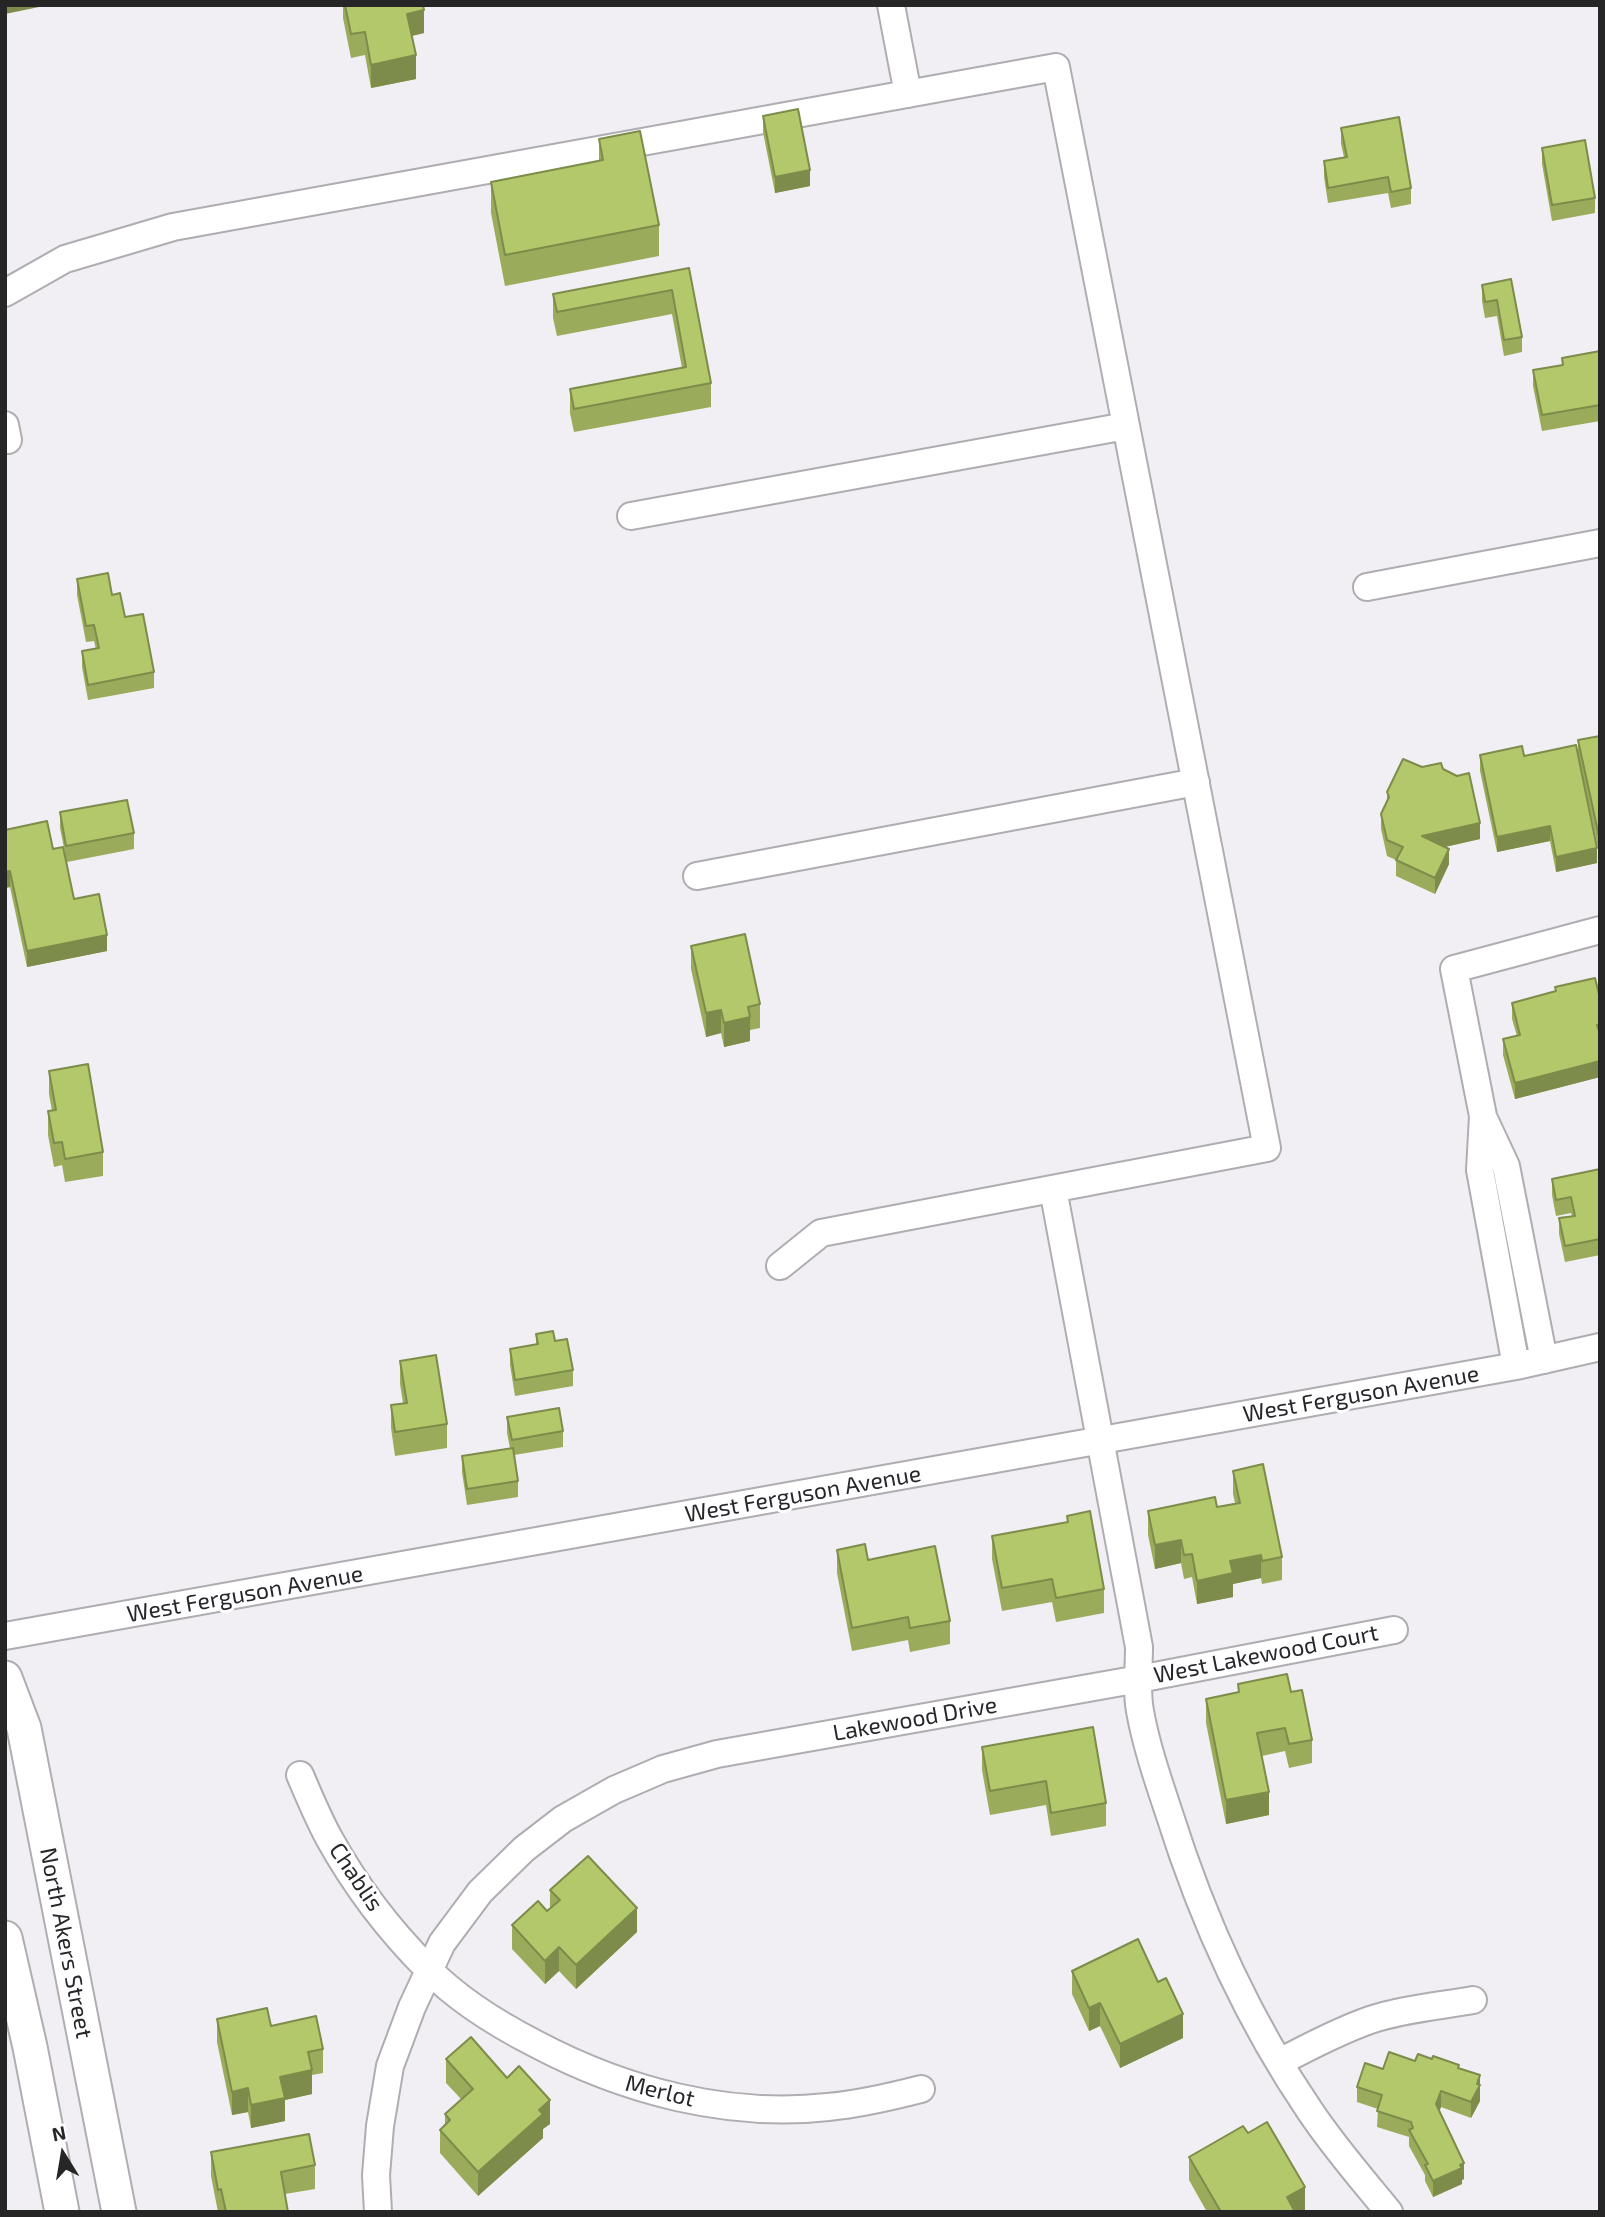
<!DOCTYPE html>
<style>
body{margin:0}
#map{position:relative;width:1605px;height:2217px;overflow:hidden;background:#f1eff3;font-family:"Exo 2",sans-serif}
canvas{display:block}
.frame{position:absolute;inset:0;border:7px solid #262627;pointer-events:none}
.north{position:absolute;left:28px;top:2119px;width:70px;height:70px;-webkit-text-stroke:5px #fefdff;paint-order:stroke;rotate:349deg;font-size:19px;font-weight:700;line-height:28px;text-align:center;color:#262627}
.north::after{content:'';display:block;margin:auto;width:24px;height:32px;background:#262627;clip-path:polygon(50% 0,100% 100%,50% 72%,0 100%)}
</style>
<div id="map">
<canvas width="1605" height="2217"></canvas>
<div class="frame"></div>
<div class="north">N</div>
</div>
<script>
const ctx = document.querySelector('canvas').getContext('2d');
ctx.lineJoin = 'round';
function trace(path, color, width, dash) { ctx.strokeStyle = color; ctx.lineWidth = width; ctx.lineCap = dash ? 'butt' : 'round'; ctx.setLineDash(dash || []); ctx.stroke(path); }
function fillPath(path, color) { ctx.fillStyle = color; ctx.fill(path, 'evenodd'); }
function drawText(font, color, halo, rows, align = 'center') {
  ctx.font = font + ' "Exo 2",sans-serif'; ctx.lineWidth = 6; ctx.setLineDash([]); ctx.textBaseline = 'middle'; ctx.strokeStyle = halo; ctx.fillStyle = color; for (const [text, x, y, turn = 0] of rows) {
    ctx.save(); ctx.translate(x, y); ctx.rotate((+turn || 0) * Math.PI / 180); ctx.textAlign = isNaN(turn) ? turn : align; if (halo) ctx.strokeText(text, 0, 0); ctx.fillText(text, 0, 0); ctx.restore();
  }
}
const minor = new Path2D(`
 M 891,5 L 908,94
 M 5,293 L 65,259 L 173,227 L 1056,67 L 1267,1148 L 821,1233 L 780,1266
 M 5,425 L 8,440
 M 631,516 L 1126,426
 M 1367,587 L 1600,543
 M 697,876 L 1196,782
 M 1485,1121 L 1506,1166 L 1544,1360
 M 1053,1189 L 1139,1647 C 1139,1667 1136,1691 1140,1711 C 1146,1745 1158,1780 1169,1813 C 1202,1918 1248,2020 1310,2111 C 1334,2147 1362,2179 1389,2212
 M 1516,1366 L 1480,1170 L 1483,1116 L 1454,969 L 1600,930
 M 5,1636 L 1516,1366 L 1600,1347
 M 300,1775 C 309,1796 318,1818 329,1838 C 355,1885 389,1930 428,1969 C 458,2000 497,2024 536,2044 C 625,2091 727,2118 828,2107 C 860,2104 890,2097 921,2089
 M 1280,2062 C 1310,2046 1339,2031 1370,2020 C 1403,2009 1439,2006 1473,2000
 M 378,2212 L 376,2175 L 380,2126 L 390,2066 L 412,2007 L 442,1943 L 480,1892 L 524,1849 L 563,1819 L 614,1790 L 663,1769 L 717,1754 L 1139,1679 L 1394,1630`);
const major = new Path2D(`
 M 5,1678 L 24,1728 L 119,2212
 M 5,1938 L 30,2047 L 62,2212`);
const wall = new Path2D(`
 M 343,5 L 423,5 L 424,33 L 412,36 L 416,79 L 371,88 L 365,55 L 351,58 L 343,18 Z
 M 763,116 L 810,186 L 775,193 L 763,132 Z
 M 1341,128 L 1411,188 L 1411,204 L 1391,208 L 1388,193 L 1328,203 L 1324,177 L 1324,161 L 1344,157 L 1341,144 Z
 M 599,139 L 659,225 L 659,256 L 505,286 L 491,213 L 491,182 L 599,161 Z
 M 1542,148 L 1595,198 L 1595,213 L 1552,221 L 1542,164 Z
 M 689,268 L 711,383 L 711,407 L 574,432 L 570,413 L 570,389 L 682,368 L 672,314 L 557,336 L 553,318 L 553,294 Z
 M 1511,279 L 1522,337 L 1522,352 L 1504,356 L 1497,316 L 1485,318 L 1482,301 L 1482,285 Z
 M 1600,351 L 1600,421 L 1542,431 L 1533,386 L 1533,370 L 1562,365 L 1562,358 Z
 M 77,579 L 112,595 L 154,672 L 154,688 L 88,700 L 82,667 L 82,651 L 96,649 L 94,641 L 86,642 L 77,595 Z
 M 1600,736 L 1600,857 L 1585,787 L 1597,863 L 1556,872 L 1550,841 L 1497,852 L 1480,771 L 1480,755 L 1578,755 L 1578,740 Z
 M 1422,767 L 1443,769 L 1480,839 L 1445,847 L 1449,864 L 1435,894 L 1396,876 L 1396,860 L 1387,856 L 1381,829 L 1381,814 L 1387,800 L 1387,792 Z
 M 60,812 L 134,833 L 134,849 L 67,862 L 74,899 L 107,951 L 27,967 L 10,887 L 5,888 L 5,830 L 65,853 L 60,828 Z
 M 691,946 L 760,1004 L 760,1028 L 750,1030 L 750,1041 L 724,1047 L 721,1033 L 706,1037 L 691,969 Z
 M 1555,987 L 1600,998 L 1600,1077 L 1515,1099 L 1503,1055 L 1503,1039 L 1517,1036 L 1512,1019 L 1512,1003 L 1555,992 Z
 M 49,1071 L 103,1152 L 103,1176 L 65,1182 L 62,1165 L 54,1167 L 48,1135 L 48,1111 L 52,1111 L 49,1094 Z
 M 1600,1169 L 1600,1255 L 1565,1262 L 1559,1234 L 1559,1218 L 1572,1216 L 1571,1213 L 1556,1216 L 1552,1195 L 1552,1179 Z
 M 536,1334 L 573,1370 L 573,1386 L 515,1396 L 510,1365 L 510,1349 L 536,1345 Z
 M 400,1361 L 447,1424 L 447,1448 L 395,1456 L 391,1428 L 391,1405 L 403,1403 L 400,1384 Z
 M 507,1417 L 563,1431 L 563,1447 L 514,1455 L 518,1481 L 518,1497 L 467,1505 L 462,1472 L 462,1456 L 510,1448 L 507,1433 Z
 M 1233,1471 L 1282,1557 L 1282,1580 L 1262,1584 L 1261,1578 L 1233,1584 L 1233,1597 L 1197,1604 L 1192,1577 L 1184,1579 L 1181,1563 L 1155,1569 L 1148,1535 L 1148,1511 L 1217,1507 L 1235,1503 L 1233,1494 Z
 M 1067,1516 L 1104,1589 L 1104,1613 L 1056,1622 L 1052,1602 L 1002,1611 L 992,1559 L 992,1536 L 1067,1522 Z
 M 837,1550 L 868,1560 L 950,1621 L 950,1644 L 910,1652 L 908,1640 L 852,1651 L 837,1573 Z
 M 1238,1684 L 1291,1692 L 1312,1740 L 1312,1763 L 1289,1768 L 1285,1751 L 1262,1756 L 1269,1815 L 1226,1824 L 1206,1723 L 1206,1699 L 1238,1693 Z
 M 982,1747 L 1106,1803 L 1106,1826 L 1051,1836 L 1046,1805 L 990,1815 L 982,1770 Z
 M 550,1890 L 637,1932 L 576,1989 L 559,1971 L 545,1984 L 512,1949 L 512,1925 L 547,1911 L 550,1909 Z
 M 1072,1971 L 1183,2038 L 1120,2068 L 1100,2026 L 1089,2031 L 1072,1994 Z
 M 217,2019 L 271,2026 L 323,2049 L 323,2073 L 312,2075 L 312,2094 L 285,2100 L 285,2121 L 251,2128 L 248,2112 L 232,2115 L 217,2042 Z
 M 446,2059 L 507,2078 L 550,2124 L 543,2129 L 543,2138 L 478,2196 L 440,2153 L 440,2130 L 445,2125 L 445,2114 L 461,2099 L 446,2083 Z
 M 1415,2061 L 1459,2068 L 1480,2075 L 1480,2101 L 1471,2118 L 1441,2107 L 1439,2111 L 1464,2179 L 1462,2180 L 1462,2184 L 1433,2197 L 1425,2181 L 1425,2175 L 1409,2146 L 1409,2137 L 1377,2127 L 1378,2109 L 1357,2102 L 1357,2087 L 1383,2069 Z
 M 1248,2133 L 1305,2210 L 1302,2212 L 1207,2212 L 1189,2180 L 1189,2157 Z
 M 211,2152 L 315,2165 L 315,2189 L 285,2194 L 288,2212 L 218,2212 L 211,2176 Z`);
const shadedWall = new Path2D(`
 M 5,5 L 44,5 L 44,6 L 5,14 Z
 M 424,10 L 424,33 L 407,37 L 407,14 Z
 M 416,55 L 416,79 L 371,88 L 371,65 Z
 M 810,170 L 810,186 L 775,193 L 775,177 Z
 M 1480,823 L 1480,839 L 1422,852 L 1422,836 Z
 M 1550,826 L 1550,841 L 1497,852 L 1497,837 Z
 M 1597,848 L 1597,863 L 1556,872 L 1556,857 Z
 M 1449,849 L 1449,864 L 1435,894 L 1435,878 Z
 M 10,871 L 10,887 L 5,888 L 5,872 Z
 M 107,935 L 107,951 L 27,967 L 27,951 Z
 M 721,1010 L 721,1033 L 706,1037 L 706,1013 Z
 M 750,1017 L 750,1041 L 724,1047 L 724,1023 Z
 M 1600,1061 L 1600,1077 L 1515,1099 L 1515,1083 Z
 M 1181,1540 L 1181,1563 L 1155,1569 L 1155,1545 Z
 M 1261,1555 L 1261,1578 L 1233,1584 L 1233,1597 L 1197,1604 L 1197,1581 L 1230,1561 Z
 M 1269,1792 L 1269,1815 L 1226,1824 L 1226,1800 Z
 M 637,1908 L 637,1932 L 576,1989 L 576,1965 Z
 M 559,1947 L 559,1971 L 545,1984 L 545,1961 Z
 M 1100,2003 L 1100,2026 L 1089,2031 L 1089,2008 Z
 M 1183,2014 L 1183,2038 L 1120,2068 L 1120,2044 Z
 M 312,2070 L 312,2094 L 285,2100 L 285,2121 L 251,2128 L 251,2105 L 280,2077 Z
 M 1480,2075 L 1480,2101 L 1471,2118 L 1471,2102 Z
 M 248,2088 L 248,2112 L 232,2115 L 232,2092 Z
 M 1441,2091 L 1441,2107 L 1436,2120 L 1436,2104 Z
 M 550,2100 L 550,2124 L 543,2129 L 543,2138 L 478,2196 L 478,2172 Z
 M 1464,2163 L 1464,2179 L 1462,2180 L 1462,2184 L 1433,2197 L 1433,2181 Z
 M 1305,2187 L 1305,2210 L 1302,2212 L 1287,2212 L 1287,2197 Z`);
const building = new Path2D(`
 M 345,5 L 423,5 L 424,10 L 407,14 L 416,55 L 371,65 L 365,32 L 351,34 Z
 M 798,109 L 810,170 L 775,177 L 763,116 Z
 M 1399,117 L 1411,188 L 1391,192 L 1388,177 L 1328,188 L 1324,161 L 1347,157 L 1341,128 Z
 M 640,131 L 659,225 L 505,255 L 491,182 L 603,160 L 599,139 Z
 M 1585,140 L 1595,198 L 1552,205 L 1542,148 Z
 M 689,268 L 711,383 L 574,409 L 570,389 L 686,367 L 672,290 L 557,312 L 553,294 Z
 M 1511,279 L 1522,337 L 1504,340 L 1497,300 L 1485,302 L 1482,285 Z
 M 1600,351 L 1600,405 L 1542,415 L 1533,370 L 1563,365 L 1562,358 Z
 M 108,573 L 112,595 L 120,593 L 125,617 L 143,614 L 154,672 L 88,685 L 82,651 L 99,648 L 94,625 L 86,626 L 77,579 Z
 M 1600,736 L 1600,841 L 1578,740 Z
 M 1576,745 L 1597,848 L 1556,857 L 1550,826 L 1497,837 L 1480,755 L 1522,746 L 1524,756 Z
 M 1403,759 L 1422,767 L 1441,763 L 1443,769 L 1457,776 L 1469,773 L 1480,823 L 1422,836 L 1449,849 L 1435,878 L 1396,860 L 1403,847 L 1387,840 L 1381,814 L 1389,797 L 1387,792 Z
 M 127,800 L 134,833 L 66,846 L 60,812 Z
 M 47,821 L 53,849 L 63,847 L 74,899 L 99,894 L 107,935 L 27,951 L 10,871 L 5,872 L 5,830 Z
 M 745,934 L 760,1004 L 748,1007 L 750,1017 L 724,1023 L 721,1010 L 706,1013 L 691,946 Z
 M 1595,978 L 1600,998 L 1600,1024 L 1597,1025 L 1600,1034 L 1600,1061 L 1515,1083 L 1503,1039 L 1520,1035 L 1512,1003 L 1556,991 L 1555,987 Z
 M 88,1064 L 103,1152 L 65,1159 L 62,1142 L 54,1143 L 48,1111 L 56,1110 L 49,1071 Z
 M 1600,1169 L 1600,1239 L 1565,1246 L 1559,1218 L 1575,1216 L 1571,1197 L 1556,1200 L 1552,1179 Z
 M 553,1331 L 555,1341 L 567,1339 L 573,1370 L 515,1380 L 510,1349 L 538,1344 L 536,1334 Z
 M 436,1355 L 447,1424 L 395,1432 L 391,1405 L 407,1403 L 400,1361 Z
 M 559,1408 L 563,1431 L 512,1440 L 507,1417 Z
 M 513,1448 L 518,1481 L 467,1489 L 462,1456 Z
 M 1263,1464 L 1282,1557 L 1262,1561 L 1261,1555 L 1230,1561 L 1233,1573 L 1197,1581 L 1192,1554 L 1184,1555 L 1181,1540 L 1155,1545 L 1148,1511 L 1215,1497 L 1217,1507 L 1240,1503 L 1233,1471 Z
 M 1090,1511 L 1104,1589 L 1056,1598 L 1052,1579 L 1002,1588 L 992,1536 L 1068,1522 L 1067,1516 Z
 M 865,1544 L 868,1560 L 935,1546 L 950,1621 L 910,1628 L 908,1617 L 852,1628 L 837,1550 Z
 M 1287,1674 L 1291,1692 L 1302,1690 L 1312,1740 L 1289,1744 L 1285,1728 L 1257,1733 L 1269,1792 L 1226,1800 L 1206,1699 L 1239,1692 L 1238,1684 Z
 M 1093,1727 L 1106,1803 L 1051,1813 L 1046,1781 L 990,1791 L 982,1747 Z
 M 588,1856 L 637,1908 L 576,1965 L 559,1947 L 545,1961 L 512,1925 L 538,1901 L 547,1911 L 560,1900 L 550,1890 Z
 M 1138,1939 L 1158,1982 L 1166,1978 L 1183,2014 L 1120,2044 L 1100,2003 L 1089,2008 L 1072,1971 Z
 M 267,2008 L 271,2026 L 316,2016 L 323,2049 L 308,2052 L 312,2070 L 280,2077 L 285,2098 L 251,2105 L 248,2088 L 232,2092 L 217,2019 Z
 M 471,2037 L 507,2078 L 519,2066 L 550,2100 L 539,2110 L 543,2114 L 478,2172 L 440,2130 L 450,2120 L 445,2114 L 473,2089 L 446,2059 Z
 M 1389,2052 L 1415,2061 L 1418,2054 L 1432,2059 L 1433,2056 L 1459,2065 L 1458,2068 L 1480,2075 L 1477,2084 L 1480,2085 L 1471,2102 L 1441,2091 L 1436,2104 L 1464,2163 L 1460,2165 L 1462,2168 L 1433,2181 L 1425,2165 L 1428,2164 L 1409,2130 L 1413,2128 L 1411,2122 L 1377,2111 L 1382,2095 L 1357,2087 L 1365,2063 L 1383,2069 Z
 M 1267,2122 L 1305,2187 L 1287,2197 L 1295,2212 L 1221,2212 L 1189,2157 L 1243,2126 L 1248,2133 Z
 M 309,2134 L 315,2165 L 281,2172 L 288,2212 L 226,2212 L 221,2189 L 218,2190 L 211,2152 Z`);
const streetNames = [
 ["West Ferguson Avenue",1361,1394,-10],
 ["West Ferguson Avenue",803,1494,-10],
 ["West Ferguson Avenue",245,1594,-10],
 ["West Lakewood Court",1266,1654,-11],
 ["Lakewood Drive",915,1719,-10],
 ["Chablis",356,1877,56],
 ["North Akers Street",66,1943,79],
 ["Merlot",660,2091,14]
];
trace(minor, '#afadb1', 30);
trace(major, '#afadb1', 37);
trace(minor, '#fff', 26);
trace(major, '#fff', 33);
fillPath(wall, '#9aac5b');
fillPath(shadedWall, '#7d8c4a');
fillPath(building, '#b3c86a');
trace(building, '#7d8c4a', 2);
drawText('23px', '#262627', '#fefdff', streetNames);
</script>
